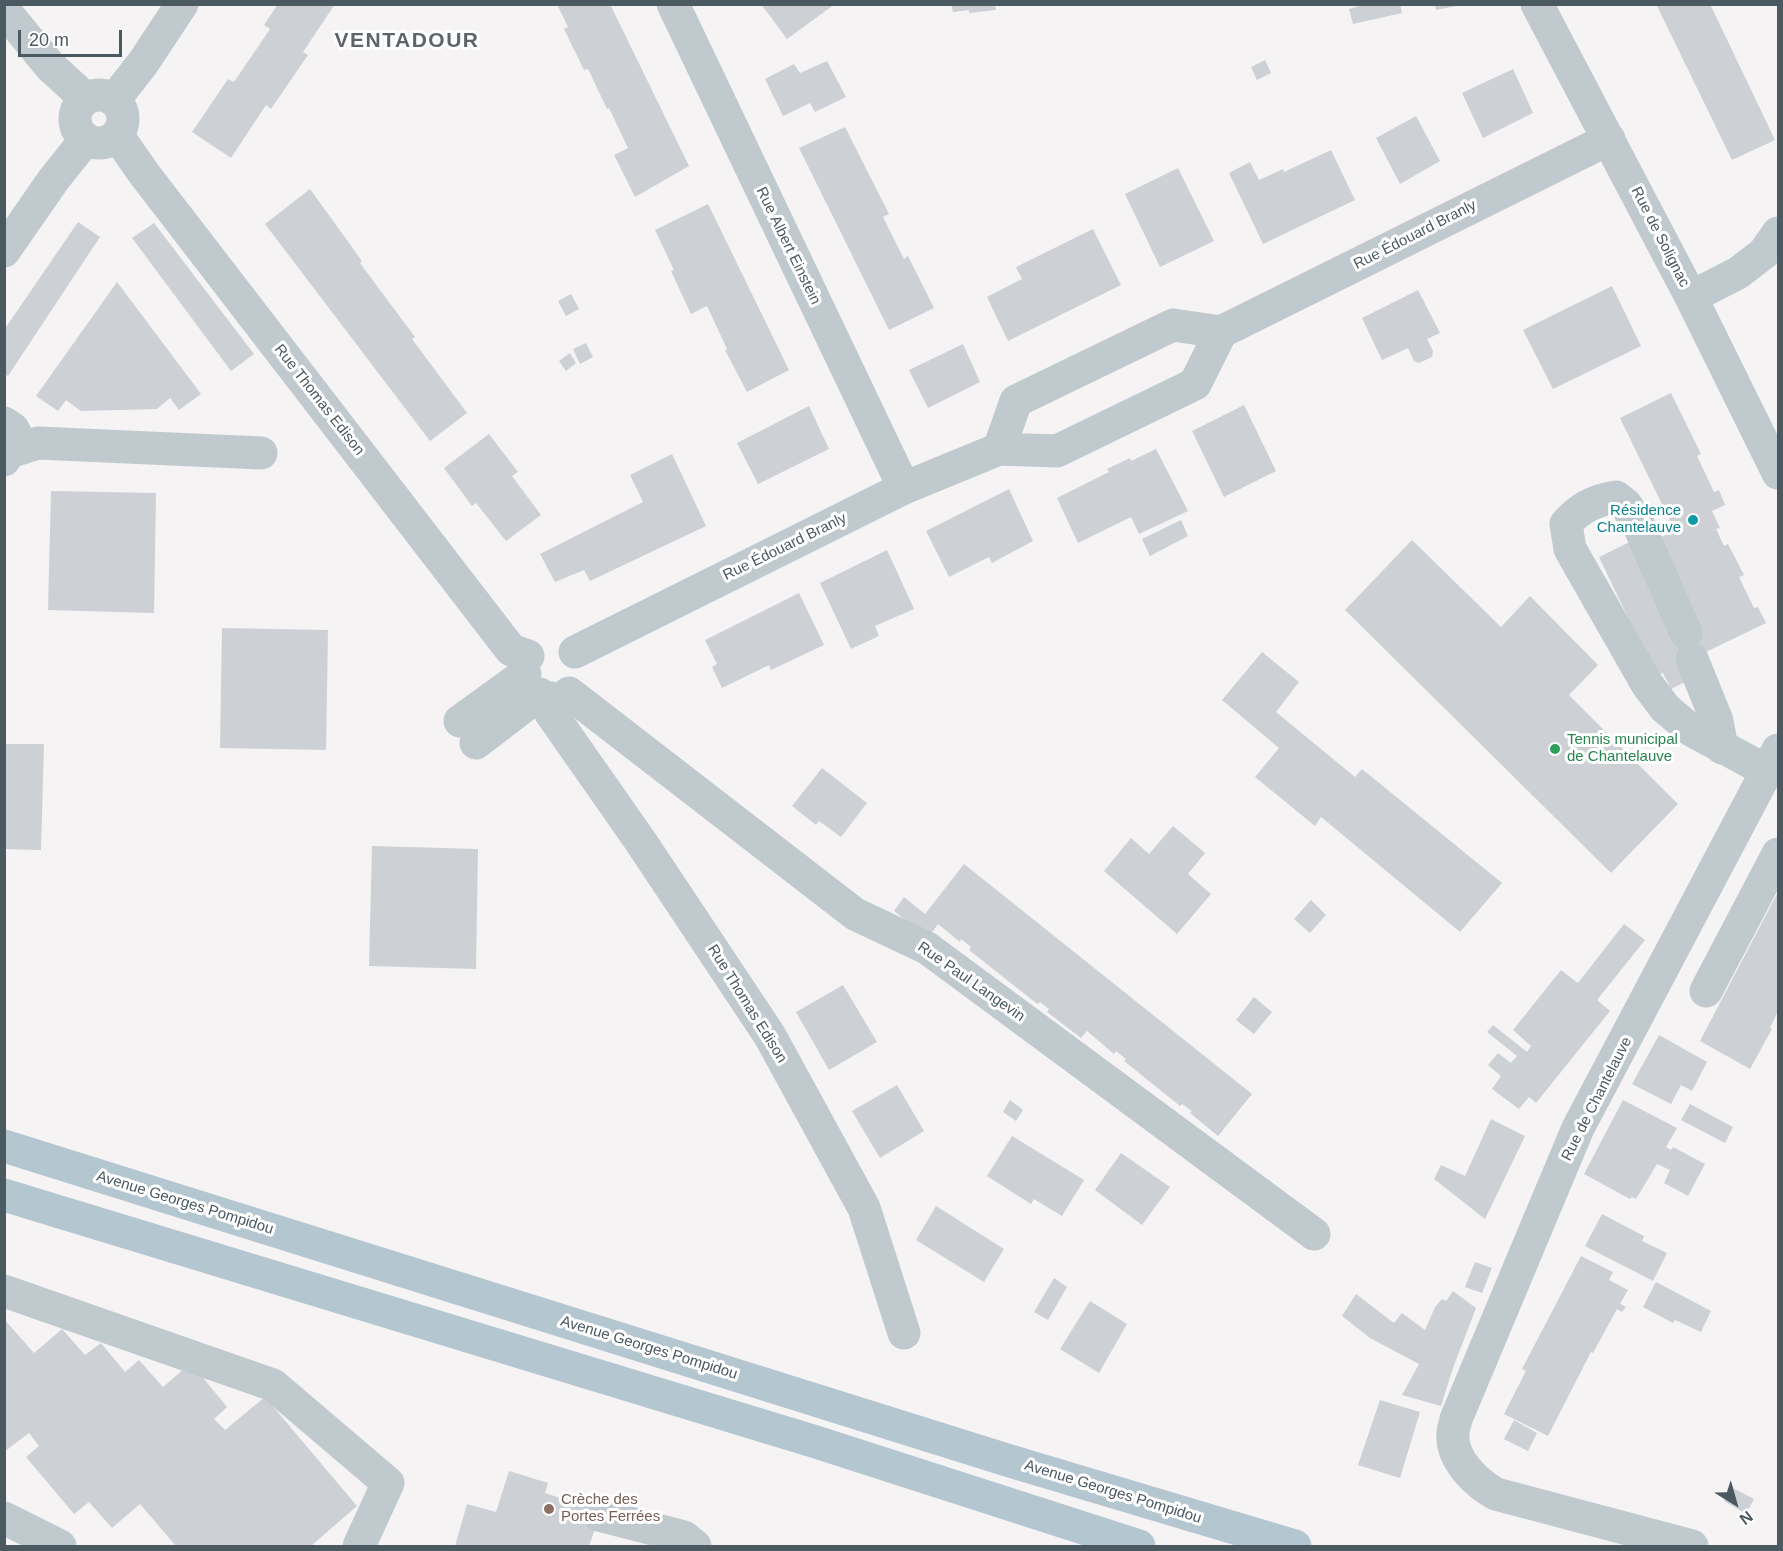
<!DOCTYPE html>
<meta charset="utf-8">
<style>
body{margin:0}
#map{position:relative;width:1783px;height:1551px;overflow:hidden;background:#f5f3f3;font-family:Arial,sans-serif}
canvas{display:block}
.frame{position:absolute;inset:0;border:6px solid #4b5960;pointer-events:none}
.north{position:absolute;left:1705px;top:1473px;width:60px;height:60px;-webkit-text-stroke:4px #fff;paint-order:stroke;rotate:143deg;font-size:16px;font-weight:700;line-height:24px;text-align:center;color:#4b5960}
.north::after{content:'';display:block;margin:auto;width:21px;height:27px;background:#4b5960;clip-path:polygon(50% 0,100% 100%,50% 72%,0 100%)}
.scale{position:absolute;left:18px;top:30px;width:104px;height:27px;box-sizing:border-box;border:3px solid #4b5960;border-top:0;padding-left:8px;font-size:18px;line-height:21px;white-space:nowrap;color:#4b5960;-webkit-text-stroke:4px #fff;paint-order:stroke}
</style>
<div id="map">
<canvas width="1783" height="1551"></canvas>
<div class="frame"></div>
<div class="north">N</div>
<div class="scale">20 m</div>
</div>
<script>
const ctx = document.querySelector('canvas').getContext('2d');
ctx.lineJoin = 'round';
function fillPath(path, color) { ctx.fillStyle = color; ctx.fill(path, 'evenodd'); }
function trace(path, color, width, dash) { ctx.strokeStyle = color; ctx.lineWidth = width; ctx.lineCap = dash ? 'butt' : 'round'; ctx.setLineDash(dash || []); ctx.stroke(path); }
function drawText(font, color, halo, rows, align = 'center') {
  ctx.font = font + ' Arial,sans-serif'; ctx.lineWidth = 6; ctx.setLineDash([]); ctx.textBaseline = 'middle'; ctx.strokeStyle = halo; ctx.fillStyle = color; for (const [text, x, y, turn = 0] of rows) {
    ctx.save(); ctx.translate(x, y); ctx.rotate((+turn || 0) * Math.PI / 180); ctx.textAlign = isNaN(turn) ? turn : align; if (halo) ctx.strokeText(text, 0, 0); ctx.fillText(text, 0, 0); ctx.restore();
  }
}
const building = new Path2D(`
 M 278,4 L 335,4 L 303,52 L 308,55 L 271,109 L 266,105 L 231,158 L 192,132 L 228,79 L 234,82 L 270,29 L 264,25 Z
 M 557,4 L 610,4 L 689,166 L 635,197 L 614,155 L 628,148 L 609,108 L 607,109 L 588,69 L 584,70 L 564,29 L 568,27 Z
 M 761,4 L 835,4 L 787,39 Z
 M 951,4 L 995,4 L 996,10 L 969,13 L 969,10 L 953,12 Z
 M 1367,4 L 1400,4 L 1402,13 L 1353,24 L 1349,9 Z
 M 1435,4 L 1456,4 L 1456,6 L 1436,10 Z
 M 1656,4 L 1710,4 L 1775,140 L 1732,160 Z
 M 1265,60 L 1271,73 L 1257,80 L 1251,67 Z
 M 827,61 L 846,97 L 815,112 L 810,103 L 783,116 L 765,79 L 794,64 L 800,73 Z
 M 1513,69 L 1533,113 L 1483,138 L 1462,93 Z
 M 1416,116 L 1440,161 L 1400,184 L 1376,138 Z
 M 845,127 L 889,214 L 883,217 L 904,259 L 908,256 L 934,308 L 889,330 L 799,148 Z
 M 1331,150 L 1355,200 L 1263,244 L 1229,173 L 1250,162 L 1259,180 L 1283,169 L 1284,172 Z
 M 1178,168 L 1214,241 L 1160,267 L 1125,194 Z
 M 310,189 L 362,261 L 360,263 L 415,337 L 412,339 L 467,413 L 430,441 L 265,224 Z
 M 708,204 L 789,370 L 747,392 L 725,350 L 727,349 L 707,306 L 691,314 L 671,271 L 674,270 L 655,230 Z
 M 78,222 L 100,237 L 8,376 L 4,374 L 4,330 Z
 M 154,223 L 254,354 L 231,371 L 132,238 Z
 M 1093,229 L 1121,285 L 1008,341 L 987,297 L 1022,279 L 1016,267 Z
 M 117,282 L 201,394 L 179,410 L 170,398 L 157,409 L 81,411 L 66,400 L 58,411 L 36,396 Z
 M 1612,286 L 1641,346 L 1553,389 L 1523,330 Z
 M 1418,290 L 1440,333 L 1427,339 L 1433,351 L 1432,357 L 1419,363 L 1414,361 L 1408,348 L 1382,360 L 1362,318 Z
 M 571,294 L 579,309 L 566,316 L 558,301 Z
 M 586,343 L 593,357 L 580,364 L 573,349 Z
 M 963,344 L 980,382 L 928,408 L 909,370 Z
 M 570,353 L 576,363 L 566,371 L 559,361 Z
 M 1671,393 L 1701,454 L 1697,456 L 1714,492 L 1719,490 L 1725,505 L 1712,511 L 1720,528 L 1716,529 L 1724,546 L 1728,544 L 1744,575 L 1739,577 L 1754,608 L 1758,607 L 1766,623 L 1683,663 L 1691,679 L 1671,689 L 1663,673 L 1656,676 L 1599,557 L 1644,535 L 1661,537 L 1675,531 L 1620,418 Z
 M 1244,405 L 1276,471 L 1224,497 L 1192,431 Z
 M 809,406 L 829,449 L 758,484 L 737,443 Z
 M 489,434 L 518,472 L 512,476 L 541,515 L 506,541 L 476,503 L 472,506 L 444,468 Z
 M 1156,449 L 1188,511 L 1139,534 L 1131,517 L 1078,543 L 1057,498 L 1109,472 L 1107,469 L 1130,458 L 1131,461 Z
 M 672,454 L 706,526 L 590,581 L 584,570 L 555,582 L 540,554 L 643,502 L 630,475 Z
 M 1009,489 L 1033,541 L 992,563 L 989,557 L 949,577 L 926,531 Z
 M 51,491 L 156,493 L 154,613 L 48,610 Z
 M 1181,520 L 1188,536 L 1150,556 L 1142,539 Z
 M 1412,540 L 1501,627 L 1530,596 L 1598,665 L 1569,695 L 1678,804 L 1611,873 L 1345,610 Z
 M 887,550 L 914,609 L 875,626 L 879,636 L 851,649 L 820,583 Z
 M 799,593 L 824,645 L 771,670 L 769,665 L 722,688 L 712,667 L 717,664 L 705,640 Z
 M 222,628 L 328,630 L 326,750 L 220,748 Z
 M 1262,652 L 1299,682 L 1276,712 L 1355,777 L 1362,769 L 1502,883 L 1460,932 L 1321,817 L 1315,826 L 1255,777 L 1279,748 L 1222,700 Z
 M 4,744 L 44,744 L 41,850 L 4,849 Z
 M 822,768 L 867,803 L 841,837 L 819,821 L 816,825 L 792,806 Z
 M 1173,826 L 1205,853 L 1188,874 L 1211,894 L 1177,934 L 1104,871 L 1131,838 L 1149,854 Z
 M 372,846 L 478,849 L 476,969 L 369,966 Z
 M 964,864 L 1252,1094 L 1218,1136 L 1190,1113 L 1192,1111 L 1182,1104 L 1180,1106 L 1124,1061 L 1126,1059 L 1116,1051 L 1114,1054 L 1087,1031 L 1081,1038 L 1047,1012 L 1049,1009 L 1040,1002 L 1038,1004 L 1036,1003 L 969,950 L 971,947 L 961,939 L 960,942 L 938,924 L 928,938 L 894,911 L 904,897 L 925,914 Z
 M 1778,892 L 1778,1011 L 1770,1028 L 1772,1029 L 1750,1069 L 1700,1041 Z
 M 1311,900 L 1326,915 L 1310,933 L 1294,919 Z
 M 1624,924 L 1645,940 L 1597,1000 L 1610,1011 L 1536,1103 L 1529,1097 L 1519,1109 L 1492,1089 L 1501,1076 L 1488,1065 L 1498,1053 L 1511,1063 L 1517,1056 L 1487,1032 L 1493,1025 L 1527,1052 L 1531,1046 L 1513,1030 L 1561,970 L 1578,983 Z
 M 843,985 L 877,1042 L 829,1070 L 796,1012 Z
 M 1254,997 L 1272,1012 L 1254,1034 L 1236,1020 Z
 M 1659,1035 L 1707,1062 L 1692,1091 L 1681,1085 L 1671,1104 L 1632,1084 Z
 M 897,1085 L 924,1131 L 880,1158 L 852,1111 Z
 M 1010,1100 L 1023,1110 L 1016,1121 L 1003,1112 Z
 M 1623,1100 L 1677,1128 L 1666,1147 L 1671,1150 L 1673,1147 L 1705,1164 L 1688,1196 L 1664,1183 L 1670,1170 L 1657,1164 L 1636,1199 L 1632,1197 L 1630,1199 L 1584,1174 Z
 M 1690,1104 L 1733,1127 L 1725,1143 L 1681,1120 Z
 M 1491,1119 L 1525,1136 L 1485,1219 L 1434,1179 L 1441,1165 L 1465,1176 Z
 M 1012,1136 L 1084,1180 L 1062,1216 L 1034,1199 L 1031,1204 L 987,1176 Z
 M 1121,1153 L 1170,1187 L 1142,1225 L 1095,1190 Z
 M 936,1206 L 1004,1249 L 984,1282 L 916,1240 Z
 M 1602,1214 L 1644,1236 L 1642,1241 L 1667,1253 L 1653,1281 L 1585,1246 Z
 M 1581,1256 L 1613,1272 L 1609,1280 L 1628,1290 L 1620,1304 L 1626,1307 L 1622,1312 L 1617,1309 L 1593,1353 L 1591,1352 L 1548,1436 L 1504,1414 L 1526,1371 L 1522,1369 Z
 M 1475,1262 L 1492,1268 L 1482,1293 L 1465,1287 Z
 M 1054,1278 L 1067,1287 L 1048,1320 L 1034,1312 Z
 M 1656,1282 L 1711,1311 L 1701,1332 L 1675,1320 L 1673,1323 L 1643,1307 Z
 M 1453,1291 L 1476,1308 L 1453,1368 L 1441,1406 L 1402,1395 L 1419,1364 L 1370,1338 L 1342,1316 L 1356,1294 L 1394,1323 L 1402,1313 L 1425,1330 L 1435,1307 L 1442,1299 L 1446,1301 Z
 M 1090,1301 L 1127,1324 L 1099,1373 L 1060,1349 Z
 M 4,1319 L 34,1353 L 62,1329 L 85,1355 L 101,1343 L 125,1372 L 139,1360 L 163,1387 L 191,1363 L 227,1407 L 214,1419 L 225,1430 L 265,1397 L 357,1506 L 311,1546 L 176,1546 L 140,1504 L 112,1528 L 89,1502 L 74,1514 L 26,1457 L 39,1446 L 29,1433 L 4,1452 Z
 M 1380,1400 L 1420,1412 L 1400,1478 L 1358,1465 Z
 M 1514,1420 L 1537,1433 L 1528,1451 L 1504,1439 Z
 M 509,1471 L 548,1483 L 545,1493 L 566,1500 L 568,1495 L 603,1506 L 589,1546 L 455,1546 L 467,1504 L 496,1512 Z
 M 1731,1487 L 1754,1499 L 1746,1514 L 1724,1501 Z`);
const minor = new Path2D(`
 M 673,4 L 904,488
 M 1537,4 L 1691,297 L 1778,473
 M 4,10 L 50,66 L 86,99
 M75 119a24 24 0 1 1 48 0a24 24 0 1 1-48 0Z
 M 114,100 L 143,63 L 182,4
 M 117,135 L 145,175 L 511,650 L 528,656
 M 4,251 L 54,179 L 86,139
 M 1691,297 L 1738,273 L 1764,253 L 1778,233
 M 1221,332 L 1173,325 L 1016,401 L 999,449 L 1057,451 L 1195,384 L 1221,332 L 1609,139
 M 4,423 L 13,429 L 23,448
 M 4,460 L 9,452 L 38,443 L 261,453
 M 1686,633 L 1639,526 L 1626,505 L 1616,497 C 1595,500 1579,508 1566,524 L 1570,549 L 1647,684 L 1665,708 L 1691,730 L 1767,771
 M 575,652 L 904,488 L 999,449
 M 1692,659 L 1717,721 L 1722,748
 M 569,693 L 855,914 L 927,948 L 1314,1234
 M 551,698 L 550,712 L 641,842 L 770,1036 L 864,1208 L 904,1333
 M 460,721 L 525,674
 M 476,743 L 540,694
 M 1706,991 L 1778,854
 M 4,1291 L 273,1385 L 388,1483 L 359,1546
 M 599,1515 L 684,1537 L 695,1546
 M 4,1518 L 60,1546
 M 1692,1546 L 1496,1494 C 1476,1483 1451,1459 1453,1434 C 1453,1429 1455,1424 1456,1419 L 1578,1128 L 1778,750`);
const major = new Path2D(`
 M 4,1146 L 1010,1461 L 1295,1546
 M 4,1195 L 816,1442 L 1139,1546`);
const markers = [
 [1693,520,6,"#0f9aa8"],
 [1555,749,6,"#2e9e5b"],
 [549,1509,6,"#8d6e63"]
];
const streetNames = [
 ["Rue Édouard Branly",1415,235,-27],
 ["Rue de Solignac",1660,237,63],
 ["Rue Albert Einstein",788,246,64],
 ["Rue Thomas Edison",319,400,52],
 ["Rue Édouard Branly",785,547,-26],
 ["Rue Paul Langevin",971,982,35],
 ["Rue Thomas Edison",747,1004,58],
 ["Rue de Chantelauve",1597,1099,-63],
 ["Avenue Georges Pompidou",185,1203,17],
 ["Avenue Georges Pompidou",649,1348,17],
 ["Avenue Georges Pompidou",1113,1492,17]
];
const cultureNames = [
 ["Résidence",1681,511],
 ["Chantelauve",1681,528]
];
const leisureNames = [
 ["Tennis municipal",1567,740],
 ["de Chantelauve",1567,757]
];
const educationNames = [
 ["Crèche des",561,1500],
 ["Portes Ferrées",561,1517]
];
const districtNames = [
 ["VENTADOUR",407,41]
];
fillPath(building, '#cdd1d5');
trace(minor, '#bfc9ce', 33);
trace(major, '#b4c6d0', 33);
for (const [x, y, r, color] of markers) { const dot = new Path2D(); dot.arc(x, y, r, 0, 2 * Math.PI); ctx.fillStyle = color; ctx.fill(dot); trace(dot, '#fff', 2); }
drawText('15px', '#4b5960', '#fff', streetNames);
drawText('15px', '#0d838f', '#fff', cultureNames, 'right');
drawText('15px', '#27864d', '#fff', leisureNames, 'left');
drawText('15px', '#785e54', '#fff', educationNames, 'left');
ctx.letterSpacing = '1.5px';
drawText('bold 21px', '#5f6468', '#fff', districtNames);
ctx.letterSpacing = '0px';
</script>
